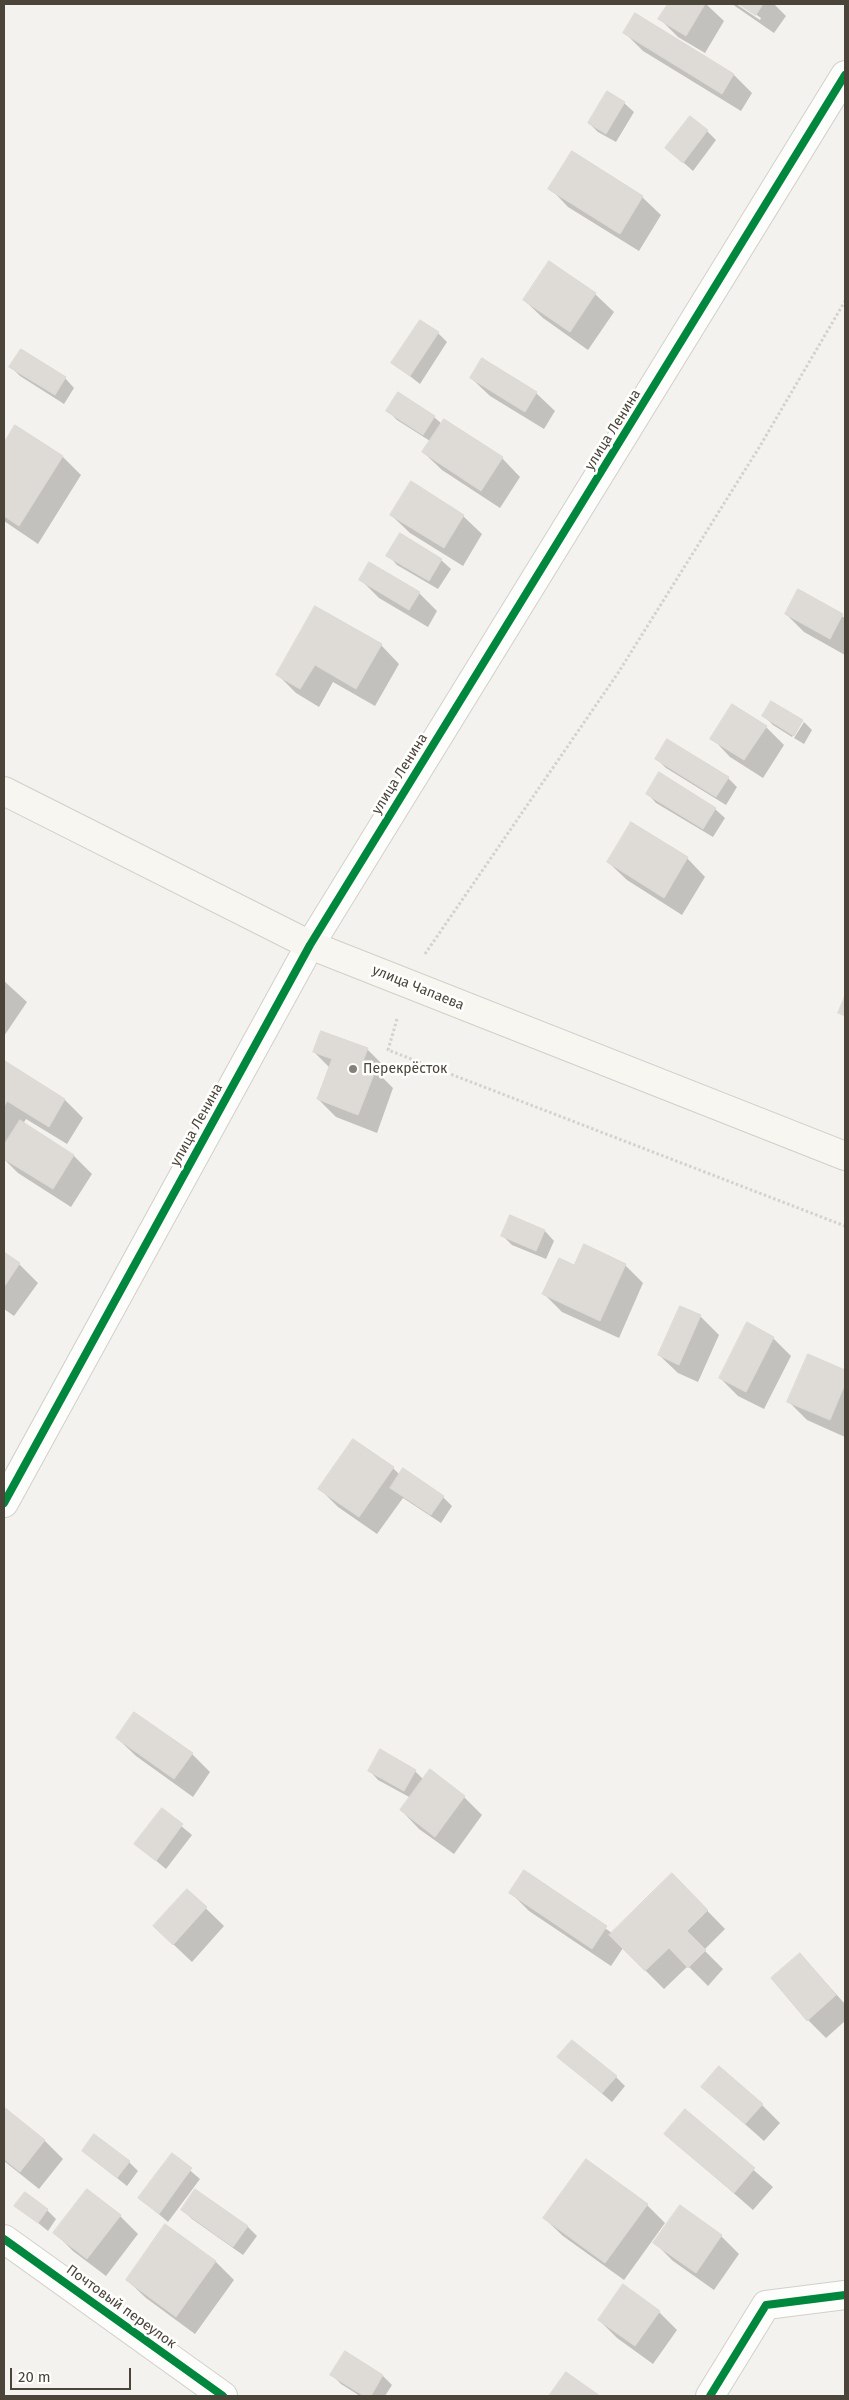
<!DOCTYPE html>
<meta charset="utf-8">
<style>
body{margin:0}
#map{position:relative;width:849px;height:2400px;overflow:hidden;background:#f4f2ee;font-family:"Fira Sans",sans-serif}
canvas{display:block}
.frame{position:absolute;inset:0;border:5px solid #4b4439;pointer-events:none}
.scale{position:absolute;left:10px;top:2368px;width:121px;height:22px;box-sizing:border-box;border:2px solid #4b4439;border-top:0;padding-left:6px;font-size:15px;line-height:18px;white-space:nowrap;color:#4b4439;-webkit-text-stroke:4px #fff;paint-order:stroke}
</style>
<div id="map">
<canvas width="849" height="2400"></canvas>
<div class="frame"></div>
<div class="scale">20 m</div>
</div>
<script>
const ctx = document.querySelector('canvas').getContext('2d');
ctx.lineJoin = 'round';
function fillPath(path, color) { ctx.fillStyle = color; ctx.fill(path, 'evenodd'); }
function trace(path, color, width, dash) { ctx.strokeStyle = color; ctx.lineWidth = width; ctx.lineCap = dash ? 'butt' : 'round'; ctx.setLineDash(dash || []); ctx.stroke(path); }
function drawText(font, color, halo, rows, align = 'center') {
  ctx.font = font + ' "Fira Sans",sans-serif'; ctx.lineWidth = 5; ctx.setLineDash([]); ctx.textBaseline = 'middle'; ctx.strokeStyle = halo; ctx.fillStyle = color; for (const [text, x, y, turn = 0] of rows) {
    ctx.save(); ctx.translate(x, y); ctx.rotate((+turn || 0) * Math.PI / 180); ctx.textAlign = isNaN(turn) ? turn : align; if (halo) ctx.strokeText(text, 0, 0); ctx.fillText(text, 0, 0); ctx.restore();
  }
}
const shadow = new Path2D(`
 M 669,4 L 706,4 L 724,21 L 705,53 L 678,37 L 660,19 Z
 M 732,4 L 736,4 L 760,20 L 761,18 L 741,4 L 774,4 L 786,16 L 774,33 Z
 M 625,33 L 734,75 L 752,93 L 741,111 L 643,51 Z
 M 624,103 L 634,112 L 616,142 L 598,132 L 589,123 Z
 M 707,131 L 716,140 L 693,171 L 667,148 Z
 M 550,188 L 642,197 L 661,215 L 639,251 L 568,207 Z
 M 595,294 L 614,312 L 588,350 L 543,318 L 524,300 Z
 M 438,333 L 447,342 L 420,384 L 393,363 Z
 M 11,367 L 65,378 L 74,388 L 64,404 L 20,376 Z
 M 471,378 L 536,393 L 555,411 L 544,429 L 490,396 Z
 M 387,410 L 434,417 L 442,424 L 444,420 L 502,458 L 520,477 L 500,508 L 442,470 L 423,452 L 430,441 L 397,420 Z
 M 15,427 L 63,457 L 81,475 L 38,544 L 4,521 L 4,445 Z
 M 411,483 L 463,516 L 482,534 L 463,566 L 410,533 L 391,515 Z
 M 388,555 L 441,560 L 451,569 L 438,589 L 397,565 Z
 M 361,580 L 419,593 L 437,611 L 428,627 L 379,598 Z
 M 798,590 L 845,618 L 845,655 L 804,632 L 786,614 Z
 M 381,645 L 399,664 L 375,706 L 333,682 L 319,707 L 296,693 L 277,674 Z
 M 772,703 L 803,722 L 801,722 L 792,737 L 773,725 L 764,716 Z
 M 804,722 L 812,730 L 804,744 L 794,738 Z
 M 766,727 L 784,745 L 763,778 L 730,757 L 712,738 Z
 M 657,759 L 728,778 L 737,787 L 726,805 L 666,768 Z
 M 647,793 L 715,809 L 725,818 L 713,837 L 656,803 Z
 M 687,858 L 705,877 L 682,915 L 627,880 L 608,862 Z
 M 4,981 L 27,1002 L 4,1036 Z
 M 321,1032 L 368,1050 L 386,1068 L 382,1077 L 393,1088 L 377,1133 L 336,1117 L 318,1099 L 330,1068 L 314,1052 Z
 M 5,1063 L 65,1100 L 83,1118 L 67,1144 L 26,1119 L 23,1124 L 74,1156 L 92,1174 L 71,1207 L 18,1173 L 4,1159 Z
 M 511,1217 L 545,1231 L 554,1241 L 546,1259 L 512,1245 L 503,1236 Z
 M 4,1253 L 19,1264 L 38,1283 L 14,1316 L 4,1309 Z
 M 625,1265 L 643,1283 L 619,1338 L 562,1312 L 544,1294 L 574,1267 Z
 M 680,1308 L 701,1317 L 719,1335 L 698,1382 L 678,1373 L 659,1355 Z
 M 773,1338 L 791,1356 L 764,1409 L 738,1396 L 720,1378 Z
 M 808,1355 L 845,1371 L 845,1437 L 807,1420 L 789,1402 Z
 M 393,1468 L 400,1475 L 443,1497 L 452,1506 L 441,1523 L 403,1498 L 377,1534 L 338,1507 L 320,1489 Z
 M 117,1738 L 192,1754 L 210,1772 L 193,1797 L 136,1756 Z
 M 369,1770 L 415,1771 L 424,1780 L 464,1797 L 482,1815 L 454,1854 L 419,1829 L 401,1810 L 411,1798 L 378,1780 Z
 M 162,1810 L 192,1835 L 166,1869 L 136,1844 Z
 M 524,1872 L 612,1933 L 690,1893 L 725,1929 L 704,1950 L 723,1969 L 708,1986 L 688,1966 L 664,1989 L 623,1948 L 611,1966 L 529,1911 L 510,1892 Z
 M 187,1890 L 224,1926 L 192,1962 L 173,1944 Z
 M 800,1954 L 845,2004 L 845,2021 L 826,2038 L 808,2020 Z
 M 559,2057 L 616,2077 L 625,2086 L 612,2102 Z
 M 703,2087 L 762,2105 L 780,2123 L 764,2141 Z
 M 4,2109 L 45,2141 L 63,2159 L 39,2189 L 4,2161 Z
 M 685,2110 L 773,2187 L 753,2210 L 666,2134 Z
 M 83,2151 L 129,2162 L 138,2171 L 127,2186 Z
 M 172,2155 L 200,2179 L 168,2222 L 140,2198 Z
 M 16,2205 L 47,2210 L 56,2219 L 48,2231 Z
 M 647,2205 L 665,2223 L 624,2280 L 563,2236 L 544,2218 Z
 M 183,2210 L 248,2227 L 257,2236 L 243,2255 L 192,2219 Z
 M 120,2216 L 138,2234 L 106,2276 L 73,2251 L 55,2233 Z
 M 166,2226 L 216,2262 L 234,2280 L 195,2334 L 146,2298 L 127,2280 Z
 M 721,2236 L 739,2254 L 714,2290 L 673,2261 L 655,2243 Z
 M 624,2286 L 659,2312 L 677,2330 L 653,2364 L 617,2338 L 599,2320 Z
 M 345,2353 L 383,2376 L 392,2385 L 385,2396 L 360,2396 L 341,2384 L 332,2375 Z`);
const building = new Path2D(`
 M 668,4 L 705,4 L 686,36 L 658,19 Z
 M 739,4 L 763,4 L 756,15 Z
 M 635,13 L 734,74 L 722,94 L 623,33 Z
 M 607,91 L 625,102 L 606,134 L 588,123 Z
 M 690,116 L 708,130 L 683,163 L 665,148 Z
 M 572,151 L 643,196 L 620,234 L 548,189 Z
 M 549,261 L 596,293 L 570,332 L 523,300 Z
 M 420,320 L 439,332 L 410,376 L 391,363 Z
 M 21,349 L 66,377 L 55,395 L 9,367 Z
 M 482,358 L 537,392 L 525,412 L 470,378 Z
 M 398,392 L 435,416 L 423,435 L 386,411 Z
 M 444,419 L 503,457 L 481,491 L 422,452 Z
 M 15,425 L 63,456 L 19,526 L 4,516 L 4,443 Z
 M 411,481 L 464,515 L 444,548 L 390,515 Z
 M 400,533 L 442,559 L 429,581 L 386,556 Z
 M 369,562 L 420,592 L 409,610 L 359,580 Z
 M 798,589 L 843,614 L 830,639 L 785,614 Z
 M 315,606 L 382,644 L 356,689 L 315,665 L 300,689 L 276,675 Z
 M 771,701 L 803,720 L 794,736 L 762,716 Z
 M 732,704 L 767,726 L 744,760 L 710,739 Z
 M 667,739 L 729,777 L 716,797 L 655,759 Z
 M 659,772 L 716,808 L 703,829 L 646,794 Z
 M 631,822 L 688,857 L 664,898 L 607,862 Z
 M 845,996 L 845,1016 L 838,1013 Z
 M 321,1031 L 368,1048 L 362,1064 L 376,1069 L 358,1115 L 317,1099 L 332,1059 L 313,1052 Z
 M 5,1061 L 65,1099 L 49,1127 L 7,1101 L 4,1107 Z
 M 20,1120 L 74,1155 L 53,1189 L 4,1159 L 4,1145 Z
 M 510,1215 L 545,1230 L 536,1251 L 501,1236 Z
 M 584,1244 L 626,1264 L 600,1321 L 542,1294 L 559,1258 L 574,1265 Z
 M 4,1252 L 20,1263 L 4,1287 Z
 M 680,1306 L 701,1315 L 679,1365 L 658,1355 Z
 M 747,1322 L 774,1337 L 746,1392 L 719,1378 Z
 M 808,1354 L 845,1370 L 845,1384 L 830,1420 L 787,1402 Z
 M 353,1439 L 394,1467 L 359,1517 L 318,1489 Z
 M 403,1468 L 444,1496 L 431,1515 L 390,1488 Z
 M 134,1712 L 193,1753 L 174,1779 L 116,1738 Z
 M 380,1749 L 416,1770 L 404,1791 L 368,1771 Z
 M 430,1769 L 465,1796 L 435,1837 L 400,1810 Z
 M 162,1808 L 183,1824 L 156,1861 L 134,1844 Z
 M 524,1870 L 607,1926 L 592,1949 L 509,1893 Z
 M 672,1873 L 708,1910 L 687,1931 L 706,1950 L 688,1968 L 669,1948 L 645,1971 L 609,1935 Z
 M 187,1889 L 207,1907 L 173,1945 L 153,1926 Z
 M 800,1953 L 836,1995 L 807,2021 L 771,1978 Z
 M 572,2040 L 617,2076 L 602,2093 L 557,2057 Z
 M 719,2066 L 763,2104 L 745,2124 L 701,2087 Z
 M 4,2107 L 45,2140 L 20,2172 L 4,2159 Z
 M 685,2109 L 755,2168 L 734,2193 L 664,2134 Z
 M 94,2134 L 130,2161 L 117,2178 L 82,2151 Z
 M 172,2153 L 192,2168 L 159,2214 L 138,2198 Z
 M 586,2159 L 648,2204 L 605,2263 L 543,2218 Z
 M 87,2189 L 121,2215 L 87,2259 L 53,2233 Z
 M 195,2189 L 248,2226 L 233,2247 L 181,2210 Z
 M 25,2192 L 48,2209 L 38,2223 L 14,2206 Z
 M 680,2205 L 722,2235 L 696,2273 L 653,2243 Z
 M 165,2224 L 216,2261 L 176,2317 L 126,2280 Z
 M 623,2284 L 660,2311 L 635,2346 L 598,2320 Z
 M 345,2351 L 383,2375 L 371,2396 L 364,2396 L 330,2375 Z
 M 566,2372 L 600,2396 L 549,2396 Z`);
const path = new Path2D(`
 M 425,954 L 618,673 L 760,446 L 845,301
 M 397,1019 L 388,1050 L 845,1226`);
const street = new Path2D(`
 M 4,1503 L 310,945 L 845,75
 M 4,2239 L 223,2396
 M 710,2396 L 766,2305 L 845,2295`);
const secondary = new Path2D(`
 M 4,791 L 310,945 L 845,1156`);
const cycleway = new Path2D(`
 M 4,1503 L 310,945 L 845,75
 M 4,2239 L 223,2396
 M 710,2396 L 766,2305 L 845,2295`);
const markers = [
 [353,1069,5,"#868178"]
];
const streetNames = [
 ["улица Ленина",613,430,-58],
 ["улица Ленина",400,774,-58],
 ["улица Чапаева",418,988,22],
 ["улица Ленина",197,1125,-61],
 ["Почтовый переулок",121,2307,36]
];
const poiNames = [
 ["Перекрёсток",363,1069]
];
fillPath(shadow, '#0003');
fillPath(building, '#dedbd6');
trace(building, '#dcd9d4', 1);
trace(street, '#d2d0cb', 30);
trace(secondary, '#d3cfc5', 30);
trace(path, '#d3d2cc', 3, [2.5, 2.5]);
trace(street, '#fdfdfc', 28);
trace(secondary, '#f7f6f1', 28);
trace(cycleway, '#00873e', 8);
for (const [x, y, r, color] of markers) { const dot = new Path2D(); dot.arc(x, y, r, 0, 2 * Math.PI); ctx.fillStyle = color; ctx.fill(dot); trace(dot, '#fff', 2); }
drawText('14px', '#4b4439', '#fff', streetNames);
drawText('14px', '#4b4439', '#fff', poiNames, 'left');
</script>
